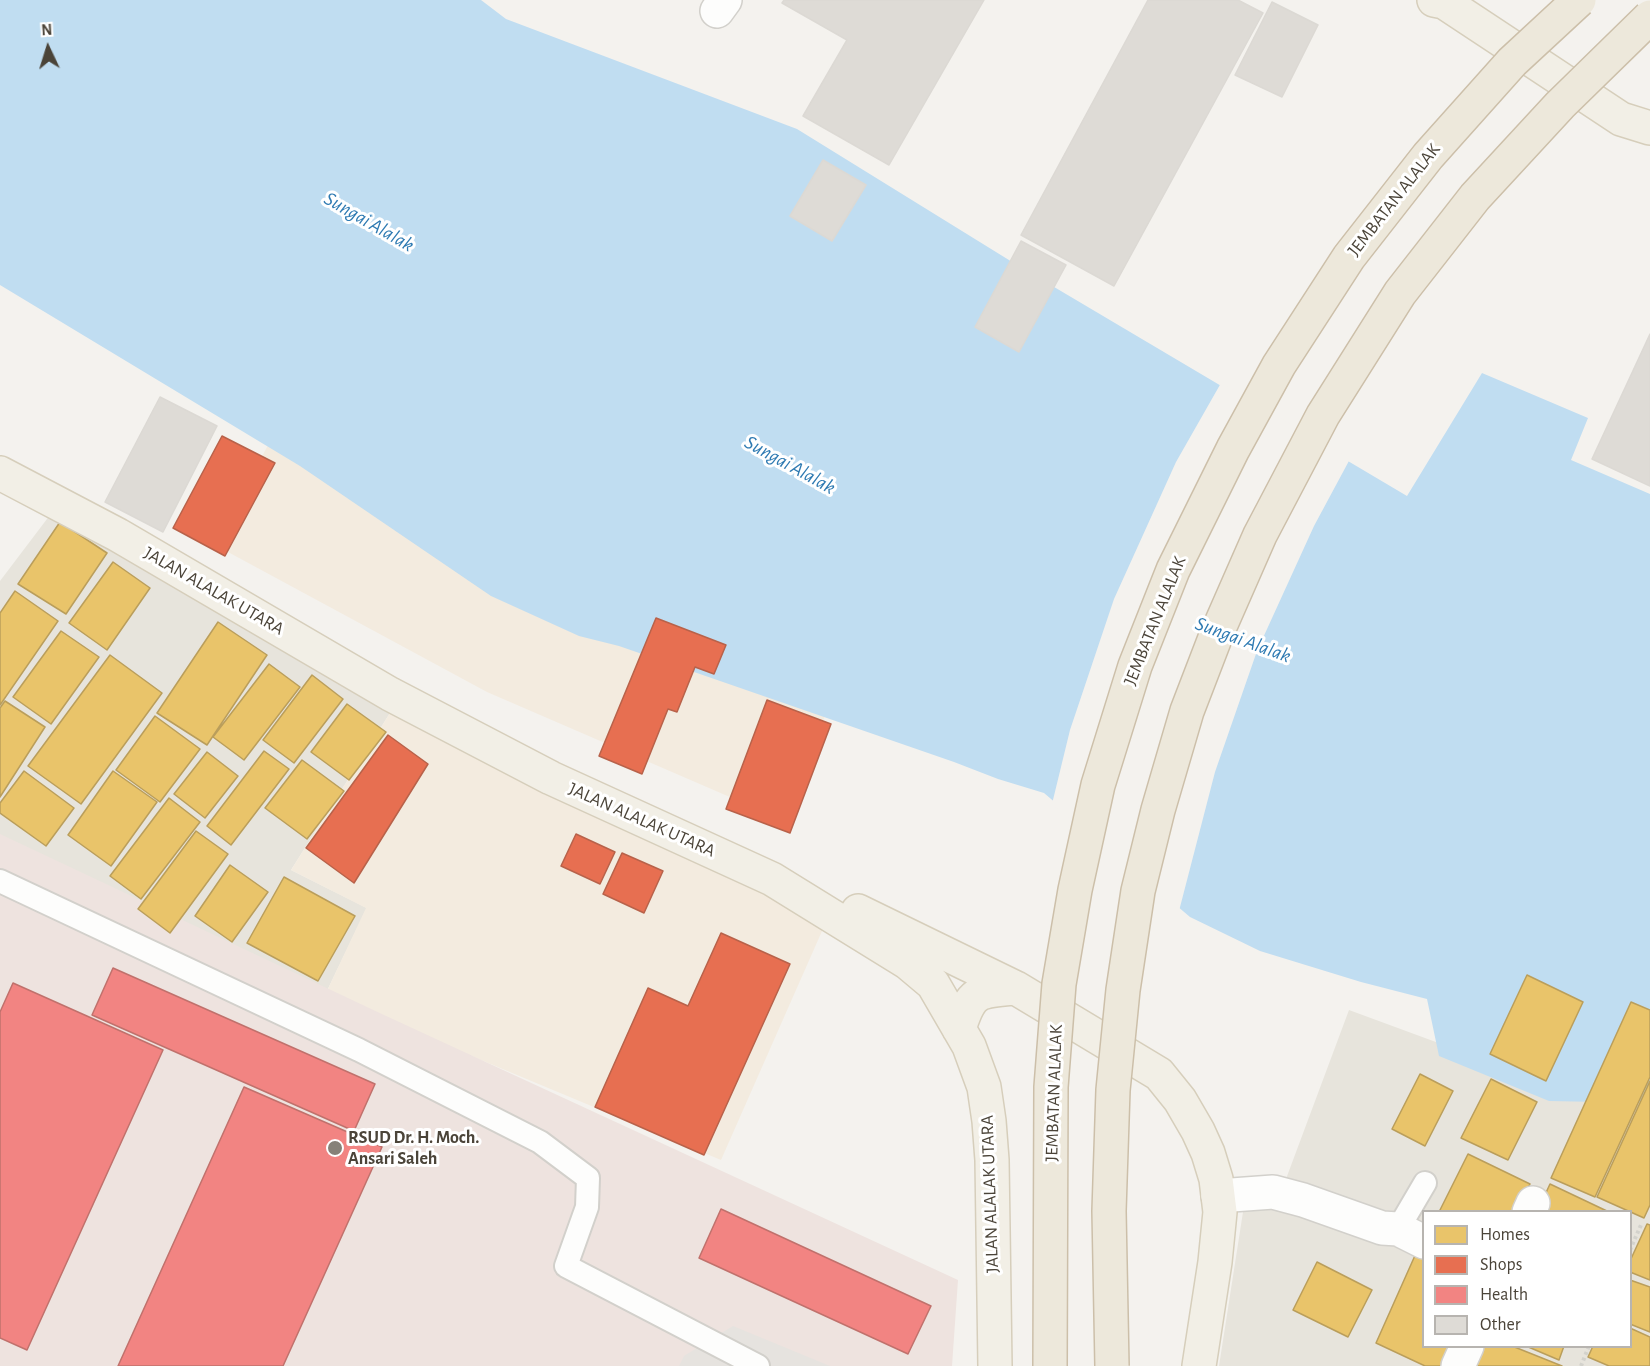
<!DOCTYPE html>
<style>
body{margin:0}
#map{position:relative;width:1650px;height:1366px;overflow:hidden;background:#f4f2ee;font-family:"Alegreya Sans",sans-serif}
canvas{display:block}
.legend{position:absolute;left:1422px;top:1210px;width:210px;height:138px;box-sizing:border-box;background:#fff;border:2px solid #b7b4b0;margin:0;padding:8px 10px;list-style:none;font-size:18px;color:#4b4439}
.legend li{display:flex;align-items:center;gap:12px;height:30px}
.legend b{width:30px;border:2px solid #b7b4b0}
.north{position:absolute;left:18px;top:18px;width:60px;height:60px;-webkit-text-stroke:4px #fff;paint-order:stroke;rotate:356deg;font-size:16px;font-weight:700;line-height:24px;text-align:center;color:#4b4439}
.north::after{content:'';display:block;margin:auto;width:21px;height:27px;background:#4b4439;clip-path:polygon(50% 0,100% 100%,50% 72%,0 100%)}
</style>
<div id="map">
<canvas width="1650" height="1366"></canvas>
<ul class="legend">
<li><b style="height:16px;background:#e9c46a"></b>Homes</li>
<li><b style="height:16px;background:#e76f51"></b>Shops</li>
<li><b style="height:16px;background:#f28482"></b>Health</li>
<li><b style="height:16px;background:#dedbd6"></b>Other</li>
</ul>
<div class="north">N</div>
</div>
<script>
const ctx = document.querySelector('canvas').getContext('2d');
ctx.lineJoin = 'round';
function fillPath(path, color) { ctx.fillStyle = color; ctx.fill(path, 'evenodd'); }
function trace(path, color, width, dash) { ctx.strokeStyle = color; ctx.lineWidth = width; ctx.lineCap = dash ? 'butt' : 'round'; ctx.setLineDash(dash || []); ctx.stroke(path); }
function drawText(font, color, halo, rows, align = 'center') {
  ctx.font = font + ' "Alegreya Sans",sans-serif'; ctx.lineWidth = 6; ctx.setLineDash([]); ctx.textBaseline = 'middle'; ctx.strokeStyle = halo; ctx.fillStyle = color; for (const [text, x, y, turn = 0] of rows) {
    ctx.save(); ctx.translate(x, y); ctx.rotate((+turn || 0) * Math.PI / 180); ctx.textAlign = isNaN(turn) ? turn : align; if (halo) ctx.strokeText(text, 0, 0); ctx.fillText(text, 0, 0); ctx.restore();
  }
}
const residential = new Path2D(`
 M 50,515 L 395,705 L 291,870 L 367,908 L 325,995 L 0,837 L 0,581 Z
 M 1650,978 L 1650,1366 L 1219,1366 L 1243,1212 L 1280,1195 L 1349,1010 L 1444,1045 ZM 1424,1212 L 1630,1212 L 1630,1346 L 1424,1346 Z`);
const commercial = new Path2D(`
 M 293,398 L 841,676 L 783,820 L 487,692 L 215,545 Z
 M 395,705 L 826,922 L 721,1160 L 325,995 L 366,908 L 291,870 Z`);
const medical = new Path2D(`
 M 0,834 L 384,1015 L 958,1280 L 952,1366 L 0,1366 Z`);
const parking = new Path2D(`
 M 733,1326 L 830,1366 L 679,1366 L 684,1356 Z`);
const water = new Path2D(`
 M 0,0 L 481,0 L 506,19 L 797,129 L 1017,265 L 1407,496 L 1482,373 L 1588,418 L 1571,460 L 1650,494 L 1650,1103 L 1549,1101 L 1439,1056 L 1427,999 L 1361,982 L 1260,951 L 1190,917 L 1044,793 L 998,779 L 954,762 L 619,646 L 579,636 L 491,596 L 300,466 L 0,285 Z`);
const pier = new Path2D(`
 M 1221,383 L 1350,459 L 1314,526 L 1257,651 L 1215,772 L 1179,911 L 1052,804 L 1070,730 L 1114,599 L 1176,462 Z`);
const homes = new Path2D(`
 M 60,522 L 107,553 L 66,614 L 18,584 Z
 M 113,562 L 150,588 L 107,650 L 69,623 Z
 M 15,591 L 58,621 L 0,705 L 0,613 Z
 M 218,622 L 267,655 L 207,745 L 157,713 Z
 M 61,631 L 99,657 L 51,724 L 13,697 Z
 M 110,655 L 162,693 L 81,804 L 28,766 Z
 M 269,664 L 300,687 L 244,760 L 213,737 Z
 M 312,675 L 343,699 L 294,763 L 263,740 Z
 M 5,701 L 45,727 L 0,797 L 0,708 Z
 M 347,704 L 386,732 L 349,780 L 311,752 Z
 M 155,716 L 200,749 L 160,802 L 116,770 Z
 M 264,751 L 289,769 L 231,845 L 207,826 Z
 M 207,752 L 238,776 L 205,818 L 174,794 Z
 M 302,760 L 344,791 L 307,839 L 265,808 Z
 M 24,771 L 74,808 L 46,846 L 0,813 L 0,803 Z
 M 113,771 L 157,802 L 111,866 L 68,835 Z
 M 169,798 L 200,822 L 141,899 L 110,876 Z
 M 196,831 L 228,854 L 170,933 L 138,909 Z
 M 230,865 L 268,892 L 232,942 L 195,916 Z
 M 284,877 L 355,916 L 318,981 L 247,943 Z
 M 1527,975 L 1583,1002 L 1546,1081 L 1490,1054 Z
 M 1631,1002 L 1650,1010 L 1650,1077 L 1595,1197 L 1551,1178 Z
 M 1420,1074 L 1453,1091 L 1425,1146 L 1392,1129 Z
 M 1491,1079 L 1537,1102 L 1508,1160 L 1461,1138 Z
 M 1650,1081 L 1650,1205 L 1644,1218 L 1597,1197 Z
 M 1468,1154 L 1530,1184 L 1516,1212 L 1439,1212 Z
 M 1550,1184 L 1609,1212 L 1537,1212 Z
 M 1647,1224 L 1650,1225 L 1650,1280 L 1630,1272 L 1630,1261 Z
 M 1417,1251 L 1424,1254 L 1424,1346 L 1452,1346 L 1444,1366 L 1425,1366 L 1376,1343 Z
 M 1317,1262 L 1372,1290 L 1348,1337 L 1293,1310 Z
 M 1630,1280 L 1650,1287 L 1650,1332 L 1630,1324 Z
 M 1630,1328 L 1650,1337 L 1650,1366 L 1609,1366 L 1588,1357 L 1593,1346 L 1630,1346 Z
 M 1478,1346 L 1512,1346 L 1562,1366 L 1470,1366 Z
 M 1526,1346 L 1564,1346 L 1559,1360 Z`);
const shops = new Path2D(`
 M 222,436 L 275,463 L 225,556 L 173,528 Z
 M 656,618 L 726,645 L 714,674 L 695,667 L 677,712 L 668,709 L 642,774 L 599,756 Z
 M 767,700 L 831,724 L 790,833 L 726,809 Z
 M 388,735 L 428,764 L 354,883 L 306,848 Z
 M 576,834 L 615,852 L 600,884 L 561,866 Z
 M 622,853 L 663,871 L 644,913 L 603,894 Z
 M 721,933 L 790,964 L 704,1155 L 595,1107 L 648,988 L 688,1006 Z`);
const health = new Path2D(`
 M 113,968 L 375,1084 L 354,1131 L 92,1015 Z
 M 13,983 L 163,1050 L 27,1350 L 0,1338 L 0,1012 Z
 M 244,1087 L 382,1147 L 283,1366 L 118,1366 Z
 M 721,1209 L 931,1306 L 908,1354 L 699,1258 Z`);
const building = new Path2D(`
 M 784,0 L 984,0 L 889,165 L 803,116 L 847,40 L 782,3 Z
 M 1148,0 L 1238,0 L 1263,13 L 1114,286 L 1021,235 Z
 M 1272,2 L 1318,25 L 1282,97 L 1235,75 Z
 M 823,160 L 866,185 L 832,241 L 790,216 Z
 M 1021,241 L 1066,265 L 1019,352 L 975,327 Z
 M 1650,334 L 1650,486 L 1592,459 Z
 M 160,397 L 217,426 L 163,532 L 105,502 Z`);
const path = new Path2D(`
 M 1630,1250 L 1641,1225
 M 1581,1366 L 1589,1346`);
const lane = new Path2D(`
 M 0,881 L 359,1050 L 540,1142 L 588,1178 L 587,1207 L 566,1266 L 758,1366
 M 1398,1229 L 1425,1183`);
const street = new Path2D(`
 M 717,11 L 725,0
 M 1218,1196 L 1273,1192 L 1303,1200 L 1382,1228 L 1398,1229 L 1424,1242
 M 1529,1212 L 1533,1203
 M 1458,1366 L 1467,1346`);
const primary = new Path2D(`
 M 1434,0 L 1444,2 L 1621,119 L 1650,128
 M 0,473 L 118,535 L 390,694 L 551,778 L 772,879 L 908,963 L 933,984 L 969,1046 L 984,1087 L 989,1121 L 992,1160 L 995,1366
 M 858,911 L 1016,988 L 1159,1074 L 1180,1100 L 1198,1131 L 1208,1153 L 1216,1179 L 1220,1212 L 1215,1262 L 1199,1366
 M 959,1029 C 971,990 978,991 1016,988`);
const highwayBridge = new Path2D(`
 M 1050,1366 L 1051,1087 L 1059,984 L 1075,890 L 1098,785 L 1135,666 L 1173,570 L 1233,449 L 1279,365 L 1349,257 L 1428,156 L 1512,62 L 1579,0
 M 1112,1366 L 1109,1211 L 1113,1090 L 1123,990 L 1138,891 L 1158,810 L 1187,711 L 1217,633 L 1260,535 L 1323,415 L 1400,293 L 1475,197 L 1560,105 L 1650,17`);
const markers = [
 [335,1148,8,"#868178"]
];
const streetNames = [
 ["JEMBATAN ALALAK",1394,200,-52],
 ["JALAN ALALAK UTARA",214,591,30],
 ["JEMBATAN ALALAK",1155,621,-68],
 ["JALAN ALALAK UTARA",642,820,24],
 ["JEMBATAN ALALAK",1054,1093,-88],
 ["JALAN ALALAK UTARA",990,1194,-92]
];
const poiNames = [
 ["RSUD Dr. H. Moch.",348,1138],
 ["Ansari Saleh",348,1159]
];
const waterNames = [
 ["Sungai Alalak",369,222,30],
 ["Sungai Alalak",790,465,29],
 ["Sungai Alalak",1243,640,20]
];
fillPath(residential, '#e7e4dc');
fillPath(commercial, '#f3ebdf');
fillPath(medical, '#eee3df');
fillPath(parking, '#e6e3df');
fillPath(water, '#c0ddf1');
fillPath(pier, '#f4f2ee');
fillPath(homes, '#e9c46a');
trace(homes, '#ba9e5b', 1.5);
fillPath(shops, '#e76f51');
trace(shops, '#b8624a', 1.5);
fillPath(health, '#f28482');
trace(health, '#c0716c', 1.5);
fillPath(building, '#dedbd6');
trace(building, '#dcd9d4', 1.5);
trace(lane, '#d2d0cb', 26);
trace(street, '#d2d0cb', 36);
trace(primary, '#d6cebb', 36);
trace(path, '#d3d2cc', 4, [3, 3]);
trace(lane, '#fdfdfc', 22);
trace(street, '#fdfdfc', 33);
trace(primary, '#f2efe6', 33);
trace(highwayBridge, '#ccbfa9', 36, []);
trace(highwayBridge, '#ede8db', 33);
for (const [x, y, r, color] of markers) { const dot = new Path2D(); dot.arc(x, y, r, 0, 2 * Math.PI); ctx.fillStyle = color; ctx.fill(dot); trace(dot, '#fff', 2); }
drawText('18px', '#4b4439', '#fff', streetNames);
drawText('bold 18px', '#4b4439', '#fff', poiNames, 'left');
drawText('italic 20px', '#2e7ab2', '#fff', waterNames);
</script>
